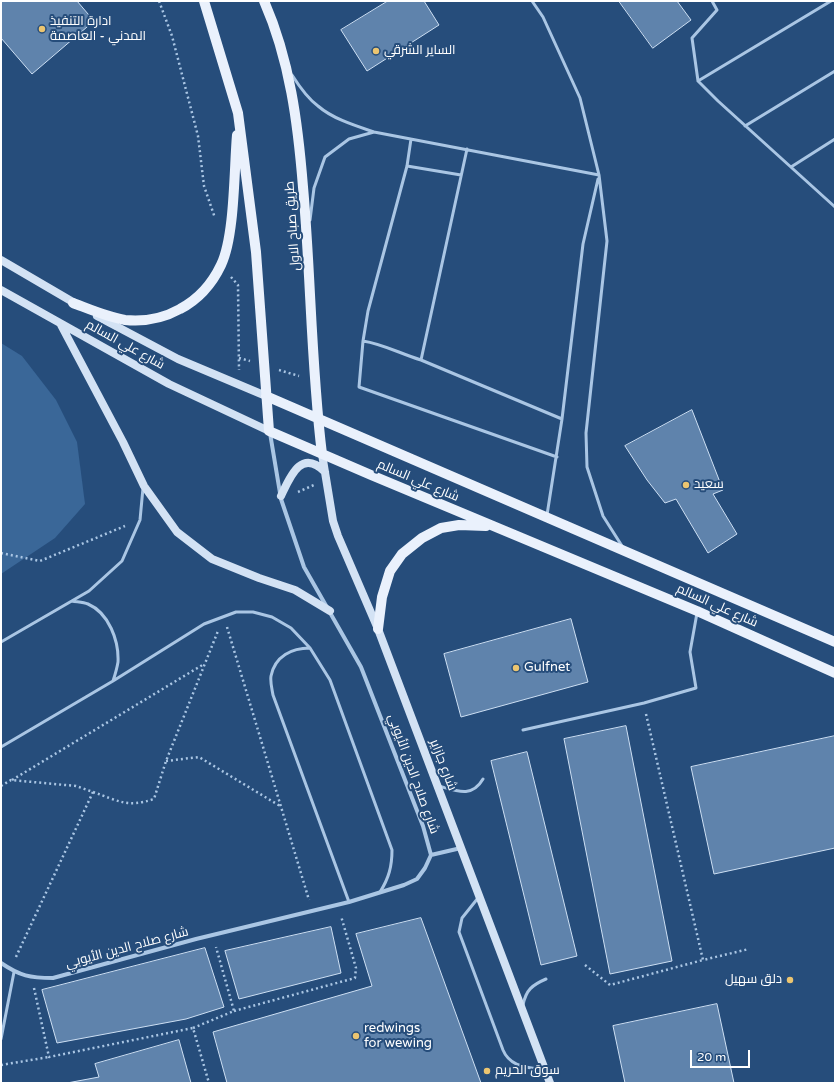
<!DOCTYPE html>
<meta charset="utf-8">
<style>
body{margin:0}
#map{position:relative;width:836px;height:1084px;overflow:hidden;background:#264d7b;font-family:"Varela Round",sans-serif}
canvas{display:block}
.frame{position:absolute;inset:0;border:2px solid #fff;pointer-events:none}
.scale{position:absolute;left:690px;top:1050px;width:60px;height:18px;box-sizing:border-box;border:2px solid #fff;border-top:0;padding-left:5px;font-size:12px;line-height:14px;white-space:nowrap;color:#fff;-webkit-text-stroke:3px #264d7b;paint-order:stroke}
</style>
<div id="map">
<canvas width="836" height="1084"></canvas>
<div class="frame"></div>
<div class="scale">20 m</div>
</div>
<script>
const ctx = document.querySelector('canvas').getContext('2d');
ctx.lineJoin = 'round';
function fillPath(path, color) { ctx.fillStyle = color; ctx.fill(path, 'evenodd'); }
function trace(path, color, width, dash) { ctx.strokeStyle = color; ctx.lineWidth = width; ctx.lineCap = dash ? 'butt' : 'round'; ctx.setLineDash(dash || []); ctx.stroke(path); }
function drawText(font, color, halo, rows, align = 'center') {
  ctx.font = font + ' "Varela Round",Cairo,sans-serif'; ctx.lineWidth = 4; ctx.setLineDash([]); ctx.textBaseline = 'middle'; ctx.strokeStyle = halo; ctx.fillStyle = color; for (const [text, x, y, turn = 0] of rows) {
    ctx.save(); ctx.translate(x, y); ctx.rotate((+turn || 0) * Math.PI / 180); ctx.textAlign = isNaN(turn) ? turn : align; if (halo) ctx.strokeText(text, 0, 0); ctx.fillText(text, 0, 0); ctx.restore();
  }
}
const green = new Path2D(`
 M 1,343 L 22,356 L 56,400 L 77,442 L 85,504 L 55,538 L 1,574 Z`);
const building = new Path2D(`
 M 1,1 L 77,1 L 94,21 L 32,74 L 1,38 Z
 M 388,1 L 424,1 L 439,25 L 367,71 L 341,30 Z
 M 619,1 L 677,1 L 691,20 L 653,48 Z
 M 692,410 L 723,490 L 713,494 L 737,534 L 708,553 L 676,499 L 665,503 L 647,480 L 625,446 Z
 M 571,619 L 588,682 L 461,717 L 444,654 Z
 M 626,726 L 672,961 L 610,974 L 564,739 Z
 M 835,736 L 835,848 L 714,874 L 691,767 Z
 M 527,752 L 577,956 L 541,965 L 491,761 Z
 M 421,918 L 481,1083 L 227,1083 L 213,1032 L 372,986 L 356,934 Z
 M 331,927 L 341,973 L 239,999 L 225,951 Z
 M 205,948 L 224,1007 L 186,1019 L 57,1043 L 42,990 Z
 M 717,1004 L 734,1083 L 625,1083 L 613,1026 Z
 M 179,1040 L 191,1083 L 67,1083 L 99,1077 L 95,1064 Z`);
const path = new Path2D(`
 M 159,1 L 172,36 L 198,136 L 204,186 L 215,218
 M 231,277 L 238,285 L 239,370
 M 239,358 L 250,361
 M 279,370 L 299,376
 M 298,492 L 314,485
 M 1,553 L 40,561 L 125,526
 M 227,627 L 309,900
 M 646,714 L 703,960 L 749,949
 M 166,761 L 199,757 L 280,806
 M 12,780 L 204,664
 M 1,786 L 11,780 L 76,786 L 93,792 L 15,959
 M 93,792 C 119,801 127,808 154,799 L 166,761 L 218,631
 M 585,965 L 610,985 L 703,960
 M 34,988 L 49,1057 L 193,1028 L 209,1083
 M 234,1011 L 355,978 L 356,968 L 341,916
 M 193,1028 L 234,1011 L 216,947
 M 1,1065 L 49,1057`);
const lane = new Path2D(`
 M 532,1 L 543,17 L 580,98 L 599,175 L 607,241 L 586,433 L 587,467 L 603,516 L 622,546
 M 831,1 L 698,81 L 718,101 L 835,207
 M 292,75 C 299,86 307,98 318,106 C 333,119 356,126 374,132 L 599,175
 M 698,81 L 692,38 L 717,10 L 712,1
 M 745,126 L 835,71
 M 411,139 L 407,166 L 368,311 L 363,341 C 383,344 401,354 421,360 L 562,419
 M 407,166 L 461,175
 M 791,167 L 835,139
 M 310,220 L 314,188 L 325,157 L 349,139 L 374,132
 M 363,341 L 359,387 L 557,457
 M 421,360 L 467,149
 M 547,515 L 562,419 L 583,244 L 598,179
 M 72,601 C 77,602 83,602 88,604 C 109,613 119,641 118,662 C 117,668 115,675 113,681
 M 1,642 L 89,591 L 122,561 L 140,520 L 143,488
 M 310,648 C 292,648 275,656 271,676 C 270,682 272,689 273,695 L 349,902
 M 523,730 L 644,703 L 696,688 L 690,652 L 697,613
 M 1,747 L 113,681 L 204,624 L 236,612 L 253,612 L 272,617 L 291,628 L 310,648 L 330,680 L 392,850 C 392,866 389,878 380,892
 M 439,786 C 457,791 472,798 483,779
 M 478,898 L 462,918 L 459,932 L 503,1050 C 510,1067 527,1067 543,1070
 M 523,1005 C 526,990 532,985 546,979
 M 1,1039 L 14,972`);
const street = new Path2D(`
 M 431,855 L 461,848
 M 1,963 C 20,976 30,978 53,978 L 196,939 L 349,902 L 404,885 L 417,879 L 425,868 L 431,855 L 423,826 L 361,667 L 304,567 L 281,499 L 270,433`);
const secondary = new Path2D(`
 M 1,260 L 78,305
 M 1,290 L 169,384 L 269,431
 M 97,316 L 178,359 L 266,396
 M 61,325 L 123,442 L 144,486 L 177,532 L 212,559 L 259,578 L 295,590 L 330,611
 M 322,454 L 333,521 L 338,536 L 378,629 L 550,1083
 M 281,496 C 290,477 301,448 325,472`);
const primary = new Path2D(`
 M 204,1 L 238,113 L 256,252 L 269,431 L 371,475 L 697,611 L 835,673
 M 264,1 C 290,60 298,124 303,187 C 311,276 311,366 322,454
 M 73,303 C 89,309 107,317 125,320 C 145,322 162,319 180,309 C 199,299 212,284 221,265 C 235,236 234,169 237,135
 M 266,396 L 835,642
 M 378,629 L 382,597 L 390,571 L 402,554 L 422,538 L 441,528 L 459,525 L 486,526`);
const markers = [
 [42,29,4,"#ecc570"],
 [376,51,4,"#ecc570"],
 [686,485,4,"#ecc570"],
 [516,668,4,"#ecc570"],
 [790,980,4,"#ecc570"],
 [356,1036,4,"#ecc570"],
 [487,1071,4,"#ecc570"]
];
const poiNames = [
 ["ادارة التنفيذ",50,22],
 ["المدني - العاصمة",50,37],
 ["الساير الشرقي",384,51],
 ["سعيد",694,485],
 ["Gulfnet",524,668],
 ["دلق سهيل",782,980,"right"],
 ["redwings",364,1029],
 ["for wewing",364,1044],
 ["سوق الحريم",495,1071]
];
const streetNames = [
 ["طريق صباح الاول",293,226,-94],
 ["شارع علي السالم",125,345,29],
 ["شارع علي السالم",418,481,23],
 ["شارع علي السالم",717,606,24],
 ["شارع جازاير",443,765,69],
 ["شارع صلاح الدين الأيوبي",413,774,70],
 ["شارع صلاح الدين الأيوبي",127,948,-15]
];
fillPath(green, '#3a6798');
fillPath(building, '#5f83ac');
trace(building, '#cddff3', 1);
trace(path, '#aac6e4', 2.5, [2, 3]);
trace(lane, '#aac6e4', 3);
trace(street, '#aac6e4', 4);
trace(secondary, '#d3e2f4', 8);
trace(primary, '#eaf1fc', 10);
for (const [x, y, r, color] of markers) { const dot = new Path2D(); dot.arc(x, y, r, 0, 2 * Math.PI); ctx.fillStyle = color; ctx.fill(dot); trace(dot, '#264d7b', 1.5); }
drawText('13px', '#fff', '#264d7b', poiNames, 'left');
drawText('13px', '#fff', '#264d7b', streetNames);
</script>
